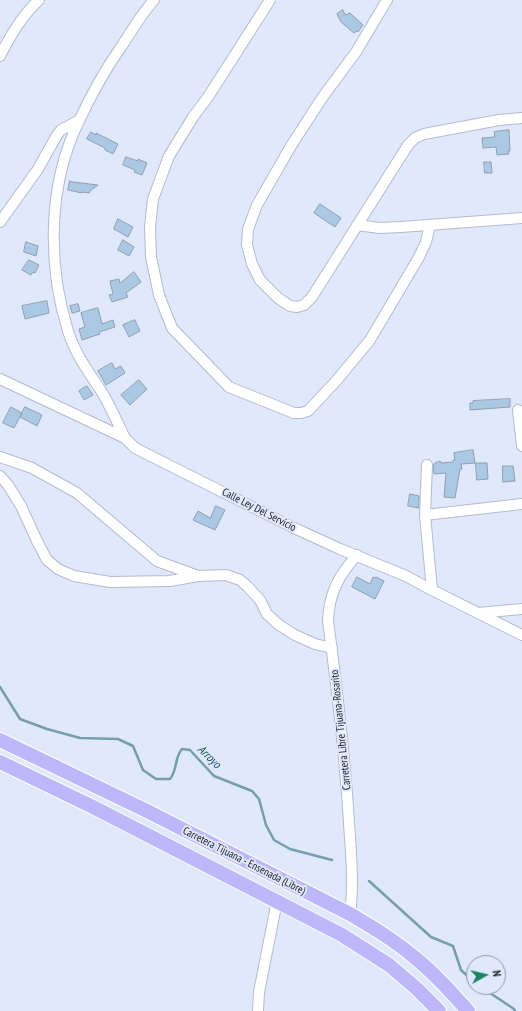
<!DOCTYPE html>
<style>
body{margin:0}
#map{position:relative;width:522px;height:1011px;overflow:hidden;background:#e0e8fc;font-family:"PT Sans Narrow",sans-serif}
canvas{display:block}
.north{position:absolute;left:466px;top:955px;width:40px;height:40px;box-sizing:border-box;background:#e0e8fc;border:1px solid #9196a5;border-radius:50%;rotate:82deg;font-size:11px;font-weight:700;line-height:16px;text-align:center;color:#1a1c23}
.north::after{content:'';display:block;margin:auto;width:14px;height:18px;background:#178461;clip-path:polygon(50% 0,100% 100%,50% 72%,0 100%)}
</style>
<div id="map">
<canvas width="522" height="1011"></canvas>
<div class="north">N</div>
</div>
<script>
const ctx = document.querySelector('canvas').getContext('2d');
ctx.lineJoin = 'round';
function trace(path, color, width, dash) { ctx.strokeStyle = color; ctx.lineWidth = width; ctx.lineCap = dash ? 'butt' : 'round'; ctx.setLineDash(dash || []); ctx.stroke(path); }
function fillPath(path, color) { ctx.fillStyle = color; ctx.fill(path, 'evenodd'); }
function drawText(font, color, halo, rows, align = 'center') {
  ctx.font = font + ' "PT Sans Narrow",sans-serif'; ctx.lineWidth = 4; ctx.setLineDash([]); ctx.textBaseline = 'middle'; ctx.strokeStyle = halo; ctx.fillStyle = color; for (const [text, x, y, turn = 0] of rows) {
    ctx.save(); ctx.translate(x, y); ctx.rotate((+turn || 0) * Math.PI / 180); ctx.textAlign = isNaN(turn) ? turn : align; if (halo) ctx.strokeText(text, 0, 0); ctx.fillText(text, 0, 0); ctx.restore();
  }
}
const stream = new Path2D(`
 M 0,687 L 20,719 L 47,729 L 80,738 L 118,739 L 133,746 L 143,770 L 156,779 L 170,779 C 178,769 174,758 182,749 L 190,750 L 214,776 L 252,791 L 259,799 L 266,825 L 274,840 L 290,849 L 332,860
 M 369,881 L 431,937 L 453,946 L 461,970 L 474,982
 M 481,987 L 514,1009 L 515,1011`);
const building = new Path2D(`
 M 343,10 L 345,15 L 350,13 L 363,25 L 358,32 L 357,31 L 354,33 L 341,22 L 337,14 Z
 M 509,130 L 510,151 L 508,151 L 509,154 L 497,155 L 496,147 L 483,148 L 482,138 L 495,137 L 494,132 Z
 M 91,132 L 96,135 L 96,133 L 118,144 L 113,154 L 105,150 L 105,148 L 87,139 Z
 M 126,157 L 138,161 L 138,159 L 147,163 L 142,175 L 134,172 L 135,170 L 123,165 Z
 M 484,162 L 491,162 L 492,173 L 485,173 Z
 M 70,181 L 73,182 L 98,185 L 90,191 L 89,193 L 82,192 L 82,193 L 68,190 Z
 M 320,204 L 341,218 L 335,227 L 314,213 Z
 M 118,219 L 133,227 L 128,237 L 114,229 Z
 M 123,240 L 134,247 L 129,256 L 118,250 Z
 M 26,242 L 38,246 L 36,256 L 24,252 Z
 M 29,260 L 39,265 L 35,273 L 33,272 L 31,275 L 22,270 Z
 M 134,272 L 141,282 L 126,293 L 128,297 L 112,302 L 109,295 L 113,294 L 110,281 L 119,279 L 120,283 Z
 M 47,301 L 49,313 L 25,319 L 22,306 Z
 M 78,304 L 80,311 L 72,313 L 70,306 Z
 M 98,308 L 102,324 L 113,320 L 115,327 L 99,332 L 100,334 L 82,340 L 79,329 L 85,327 L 81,313 Z
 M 135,320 L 140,331 L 129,337 L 123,325 Z
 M 112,363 L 115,369 L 121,366 L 125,373 L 106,385 L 98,371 Z
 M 139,380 L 147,389 L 130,405 L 121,395 Z
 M 87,386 L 93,395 L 84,400 L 79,391 Z
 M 510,399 L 510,407 L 470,410 L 470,403 L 473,403 L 473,401 Z
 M 11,407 L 22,413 L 14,428 L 3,423 Z
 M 25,407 L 42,415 L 37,426 L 20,417 Z
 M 473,450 L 475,463 L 461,464 L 462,469 L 460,469 L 455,498 L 444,497 L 446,473 L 434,474 L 433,466 L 435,463 L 440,461 L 441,463 L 453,462 L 453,460 L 455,460 L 454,453 Z
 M 476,463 L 487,463 L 488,479 L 477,480 Z
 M 503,466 L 513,466 L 515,481 L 503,482 Z
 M 410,494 L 419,496 L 419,508 L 408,506 Z
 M 216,506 L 225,510 L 215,530 L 193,520 L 198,511 L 210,518 Z
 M 357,577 L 370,584 L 373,577 L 376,578 L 376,577 L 384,581 L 375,599 L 352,587 Z`);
const minor = new Path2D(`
 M 270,0 L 208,97 L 193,117 L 169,156 L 153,199 L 150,227 L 151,257 L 159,295 L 172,328 L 229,387 L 294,413 L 301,413 L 308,411 L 337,380 L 370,340 L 419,257 L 426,242 L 430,225
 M 387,0 L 356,52 L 322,98 L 291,146 L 257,205 L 248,229 L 247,245 L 252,264 L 260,280 L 278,298 L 290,306 L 297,307 L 304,305 L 312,297 L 408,145 L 415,138 L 424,134 L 499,120 L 522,118
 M 0,56 C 10,36 22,15 39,0
 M 0,222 L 38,169 L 57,135 L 61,130 L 78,121
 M 357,225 L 380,228 L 401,227 L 522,218
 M 0,379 L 125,438 L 135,448 L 292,527 L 340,549 L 406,576 L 432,590 L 522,635
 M 518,410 L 522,446
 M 125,438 C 117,422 110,405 100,389 C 87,370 75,353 68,331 C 47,264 48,184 79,121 C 91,95 105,70 121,47 C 131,32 142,13 154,0
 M 0,457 L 32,468 L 77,493 L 157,561 L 198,576 L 226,575 L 240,580 L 248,587 L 260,600 L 267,614 L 279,625 L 295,635 L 315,644 L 332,648
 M 427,465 L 425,515 L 432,590
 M 0,476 L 8,485 L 21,506 L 37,541 L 47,560 L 58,569 L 74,576 L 110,582 L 170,581 L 198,576
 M 425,515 L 522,504
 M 478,613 L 522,609
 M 350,914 C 354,884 351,854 349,823 C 345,755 337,688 328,621 C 329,593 339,575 357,555
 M 258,1011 L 259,992 L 277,901`);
const highway = new Path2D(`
 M 0,740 L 147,811 L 350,914 C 372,927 394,940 414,957 C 434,973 451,992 468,1011
 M 0,762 L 93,807 L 342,935 L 389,965 L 416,988 L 439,1011`);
const streetNames = [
 ["Calle Ley Del Servicio",259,510,27],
 ["Carretera Libre Tijuana-Rosarito",341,730,-96],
 ["Carretera Tijuana - Ensenada (Libre)",244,861,27]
];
const waterNames = [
 ["Arroyo",209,757,44]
];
trace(stream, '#769eaf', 2.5);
fillPath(building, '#abc8e4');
trace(building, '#91a0ae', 1);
trace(minor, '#b3bbcd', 12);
trace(highway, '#fff', 16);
trace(minor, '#fff', 10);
trace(highway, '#beb8fb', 14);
drawText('11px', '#1a1c23', '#e0e8fc', streetNames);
drawText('italic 12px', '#184e62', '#e0e8fc', waterNames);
</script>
